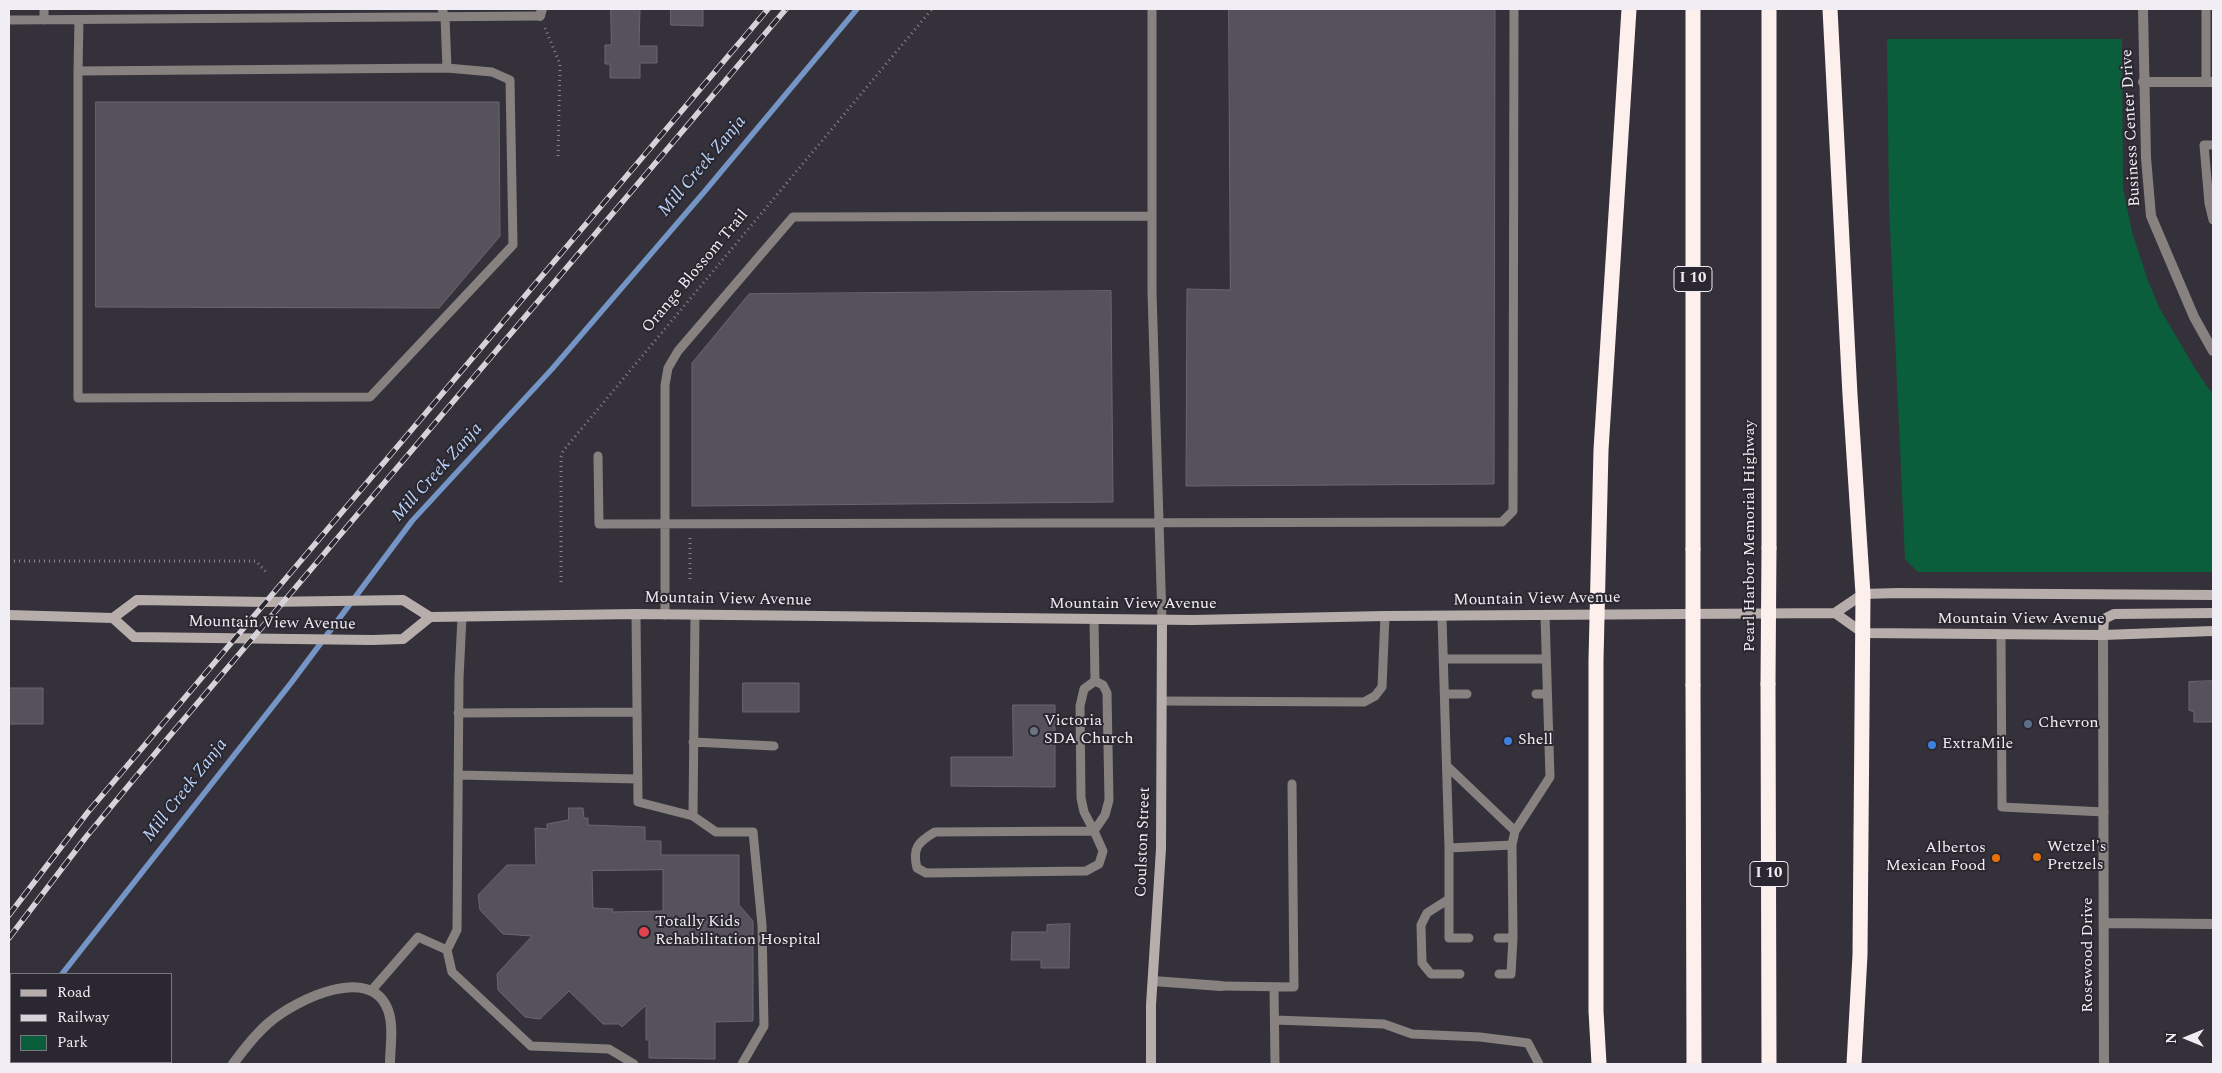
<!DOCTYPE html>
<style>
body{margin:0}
#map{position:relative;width:2222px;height:1073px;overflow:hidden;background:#34313a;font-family:Spectral,serif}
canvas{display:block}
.frame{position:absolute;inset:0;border:10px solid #f0eef4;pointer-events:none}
.legend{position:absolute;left:10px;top:973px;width:162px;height:90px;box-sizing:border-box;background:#2a2730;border:1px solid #79777e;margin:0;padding:6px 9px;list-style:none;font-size:15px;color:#f0eef4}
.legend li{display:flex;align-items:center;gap:10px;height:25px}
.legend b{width:25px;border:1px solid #79777e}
.north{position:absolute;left:2162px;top:1013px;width:50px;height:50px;-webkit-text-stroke:4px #2a2730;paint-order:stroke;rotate:270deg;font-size:14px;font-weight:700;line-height:20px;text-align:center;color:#f0eef4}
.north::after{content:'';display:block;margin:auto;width:18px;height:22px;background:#f0eef4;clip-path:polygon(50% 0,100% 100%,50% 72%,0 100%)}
</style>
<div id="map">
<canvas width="2222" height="1073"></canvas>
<div class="frame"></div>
<ul class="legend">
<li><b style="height:6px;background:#b7aeac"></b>Road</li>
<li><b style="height:6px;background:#d5d3d9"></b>Railway</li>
<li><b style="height:14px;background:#0b5e3b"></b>Park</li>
</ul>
<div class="north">N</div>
</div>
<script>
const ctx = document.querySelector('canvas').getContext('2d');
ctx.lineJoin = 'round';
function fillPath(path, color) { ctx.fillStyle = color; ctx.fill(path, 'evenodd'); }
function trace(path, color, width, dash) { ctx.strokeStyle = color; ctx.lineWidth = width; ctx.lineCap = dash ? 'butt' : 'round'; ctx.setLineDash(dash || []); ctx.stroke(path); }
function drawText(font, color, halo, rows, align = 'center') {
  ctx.font = font + ' Spectral,serif'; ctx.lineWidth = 4; ctx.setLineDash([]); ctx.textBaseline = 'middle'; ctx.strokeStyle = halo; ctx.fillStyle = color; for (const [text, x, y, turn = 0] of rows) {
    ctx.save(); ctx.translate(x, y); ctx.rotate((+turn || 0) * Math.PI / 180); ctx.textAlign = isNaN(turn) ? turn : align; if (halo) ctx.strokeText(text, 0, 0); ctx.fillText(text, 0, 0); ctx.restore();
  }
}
const green = new Path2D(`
 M 1887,39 L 2122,39 L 2123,188 L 2132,232 L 2147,278 L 2159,307 L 2194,367 L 2213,395 L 2213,572 L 1918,572 L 1905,559 L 1889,206 Z`);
const stream = new Path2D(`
 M 62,974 L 291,683 L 412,521 L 552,369 L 705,191 L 857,9
 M 9,1046 L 11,1043`);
const building = new Path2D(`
 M 611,9 L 640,9 L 639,46 L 657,46 L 657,63 L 640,63 L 640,78 L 610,78 L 610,64 L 605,64 L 605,45 L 611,45 Z
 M 671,9 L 703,9 L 703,26 L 671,25 Z
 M 1229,9 L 1495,9 L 1494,484 L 1186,486 L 1187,289 L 1230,290 Z
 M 96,102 L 499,102 L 500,236 L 439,308 L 96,307 Z
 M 1111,291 L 1113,502 L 692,506 L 692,363 L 749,294 Z
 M 2213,681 L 2213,722 L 2194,722 L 2194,712 L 2189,710 L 2189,682 Z
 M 743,683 L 799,683 L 799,712 L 743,712 Z
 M 9,688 L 43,688 L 43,724 L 9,724 Z
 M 1013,705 L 1055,705 L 1055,787 L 951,786 L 951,757 L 1013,757 Z
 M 569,808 L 583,808 L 584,818 L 588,818 L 588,825 L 645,827 L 645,841 L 661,841 L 661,855 L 739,855 L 739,905 L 753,921 L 753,1021 L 715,1022 L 715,1059 L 649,1058 L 649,1040 L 646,1040 L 646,1005 L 622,1027 L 619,1024 L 603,1024 L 569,991 L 540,1019 L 525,1017 L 498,990 L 497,974 L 532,936 L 503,934 L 480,910 L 478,895 L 507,865 L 536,865 L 535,828 L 547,829 L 547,824 L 568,820 ZM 663,870 L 663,911 L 612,912 L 613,909 L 593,908 L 592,871 Z
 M 1070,924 L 1069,968 L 1041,968 L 1041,960 L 1011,960 L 1012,932 L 1047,932 L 1047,925 Z`);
const path = new Path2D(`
 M 545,28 L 560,64 L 558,160
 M 690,538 L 690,582
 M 9,561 L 256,561 L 268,574
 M 561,582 L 561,457 L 563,451 L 932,9`);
const lane = new Path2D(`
 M 442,9 L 445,17 L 447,68 L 78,71 L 78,398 L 370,397 L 513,245 L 510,80 L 492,72 L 447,68
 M 2206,9 L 2206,82
 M 9,20 L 540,16
 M 44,20 L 44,9
 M 78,71 L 79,20
 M 2213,145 L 2204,145 L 2209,203 L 2213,220
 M 1152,216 L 1152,292 L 1162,620
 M 598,456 L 599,524 L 1502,522 L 1513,511 L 1514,9
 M 636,614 L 638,802 L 693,816 L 695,615
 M 665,615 L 665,385 L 668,368 L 678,351 L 793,217 L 1152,216 L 1152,9
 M 462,617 L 459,678 L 457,930 L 447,950 L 452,972 L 531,1046 L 609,1049 L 634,1064
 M 1442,617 L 1449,848 L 1512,845 L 1515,831 L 1550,777 L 1545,615
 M 1094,620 L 1095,681
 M 2001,635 L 2002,807 L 2104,812
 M 1444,659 L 1546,659
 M 1095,681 L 1103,685 L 1107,693 L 1109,800 L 1105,815 L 1094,831 L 1084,812 L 1081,798 L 1080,706 L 1084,689 Z
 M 1445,694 L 1467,694
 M 1536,694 L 1547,694
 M 1162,701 L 1364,702 L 1375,696 L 1382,687 L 1385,616
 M 458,713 L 637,712
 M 693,742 L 774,746
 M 1447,766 L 1515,831
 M 458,775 L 638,779
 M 693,816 L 716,832 L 753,832 L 762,925 L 764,1026 L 742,1064
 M 1094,831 L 1103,851 L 1099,864 L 1086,871 L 926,873 L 917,868 C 912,848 918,842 935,832 Z
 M 1449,848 L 1449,938 L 1469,938
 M 1449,899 L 1427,913 L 1421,925 L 1422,963 L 1431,974 L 1460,974
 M 1498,938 L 1513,938 L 1512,845
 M 1499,974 L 1511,974 L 1513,938
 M 1221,986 L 1294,987 L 1292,784
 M 1274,987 L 1275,1064
 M 371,991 L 418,937 L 447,950
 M 1275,1020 L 1384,1024 L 1412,1034 L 1480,1037 L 1528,1043 L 1539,1064`);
const street = new Path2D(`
 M 2143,9 L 2146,158 L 2151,216 L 2194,317 L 2213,351
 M 540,16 L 542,9
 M 2143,82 L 2213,82
 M 2103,635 L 2104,1064
 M 2105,923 L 2213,924
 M 1153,981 L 1221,986
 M 233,1064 C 244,1049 256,1033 271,1021 C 296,1000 371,963 388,1010 C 394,1026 390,1048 390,1064`);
const secondary = new Path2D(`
 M 1835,613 L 1863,633 L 2103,635 L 2213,631
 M 9,615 L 113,618 L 137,600 L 267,602 L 403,600 L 430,617 L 636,614 L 1193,620 L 1385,616 L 1835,613 L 1863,594 L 1898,593 L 2213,595
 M 113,618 L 134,637 L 372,640 L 403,639 L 430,617
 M 2103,635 L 2104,619 L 2114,614 L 2213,613
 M 1151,1064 L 1151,1005 L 1161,849 L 1162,620`);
const highway = new Path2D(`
 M 1693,9 L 1693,549
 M 1769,9 L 1769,548
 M 1830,9 L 1850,395 L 1863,594 L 1860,955 L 1854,1064
 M 1768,684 L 1769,1064
 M 1693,685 L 1694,1064
 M 1599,1064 L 1596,1011 L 1596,660 L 1601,450 L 1629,9`);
const rail = new Path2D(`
 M 9,915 L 88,812 L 768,9
 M 9,938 L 86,837 L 168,738 L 786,9`);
const highwayBridge = new Path2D(`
 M 1693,549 L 1693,685
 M 1768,684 L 1769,548`);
const markers = [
 [2028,724,5,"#5c6f8a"],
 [1034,731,5,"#6b7280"],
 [1508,741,5,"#3f7fe0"],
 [1932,745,5,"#3f7fe0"],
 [2037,857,5,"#e8710a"],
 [1996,858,5,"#e8710a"],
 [644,932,6,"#e0444e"]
];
const shields = [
 [1693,279,38],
 [1769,874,38]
];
const shieldNames = [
 ["I 10",1693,279],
 ["I 10",1769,874]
];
const streetNames = [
 ["Business Center Drive",2132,128,-93],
 ["Orange Blossom Trail",696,272,-50],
 ["Pearl Harbor Memorial Highway",1751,536,-90],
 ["Mountain View Avenue",728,600,1],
 ["Mountain View Avenue",1537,600,-1],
 ["Mountain View Avenue",1133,605],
 ["Mountain View Avenue",2021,620],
 ["Mountain View Avenue",272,624,1],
 ["Coulston Street",1144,842,-88],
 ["Rosewood Drive",2089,955,-90]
];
const poiNames = [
 ["Victoria",1044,722],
 ["SDA Church",1044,740],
 ["Chevron",2038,724],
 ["Shell",1518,741],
 ["ExtraMile",1942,745],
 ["Wetzel's",2047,848],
 ["Pretzels",2047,866],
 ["Albertos",1986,849,"right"],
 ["Mexican Food",1986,867,"right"],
 ["Totally Kids",655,923],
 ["Rehabilitation Hospital",655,941]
];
const waterNames = [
 ["Mill Creek Zanja",703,167,-50],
 ["Mill Creek Zanja",438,473,-48],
 ["Mill Creek Zanja",186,791,-52]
];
fillPath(green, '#0b5e3b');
trace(stream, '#7695c7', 5.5);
fillPath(building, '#56525c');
trace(building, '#696670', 1);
trace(path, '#87848c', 3, [1, 4]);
trace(lane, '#878280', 9);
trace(street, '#878280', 10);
trace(secondary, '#b7aeac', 10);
trace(highway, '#fdefec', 15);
trace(rail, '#d5d3d9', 5.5);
trace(rail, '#2a2730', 4, [11]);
trace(highwayBridge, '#fdefec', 15);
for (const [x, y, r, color] of markers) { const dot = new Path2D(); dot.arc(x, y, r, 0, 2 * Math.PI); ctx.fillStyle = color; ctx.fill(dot); trace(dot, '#2a2730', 2); }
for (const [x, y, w] of shields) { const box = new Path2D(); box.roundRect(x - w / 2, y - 12.5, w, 25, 4); ctx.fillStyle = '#2a2730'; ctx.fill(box); trace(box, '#f0eef4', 1); }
drawText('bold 15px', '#f0eef4', null, shieldNames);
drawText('16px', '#f0eef4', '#2a2730', streetNames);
drawText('16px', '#f0eef4', '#2a2730', poiNames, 'left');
drawText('italic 18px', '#bbd5fb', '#2a2730', waterNames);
</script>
